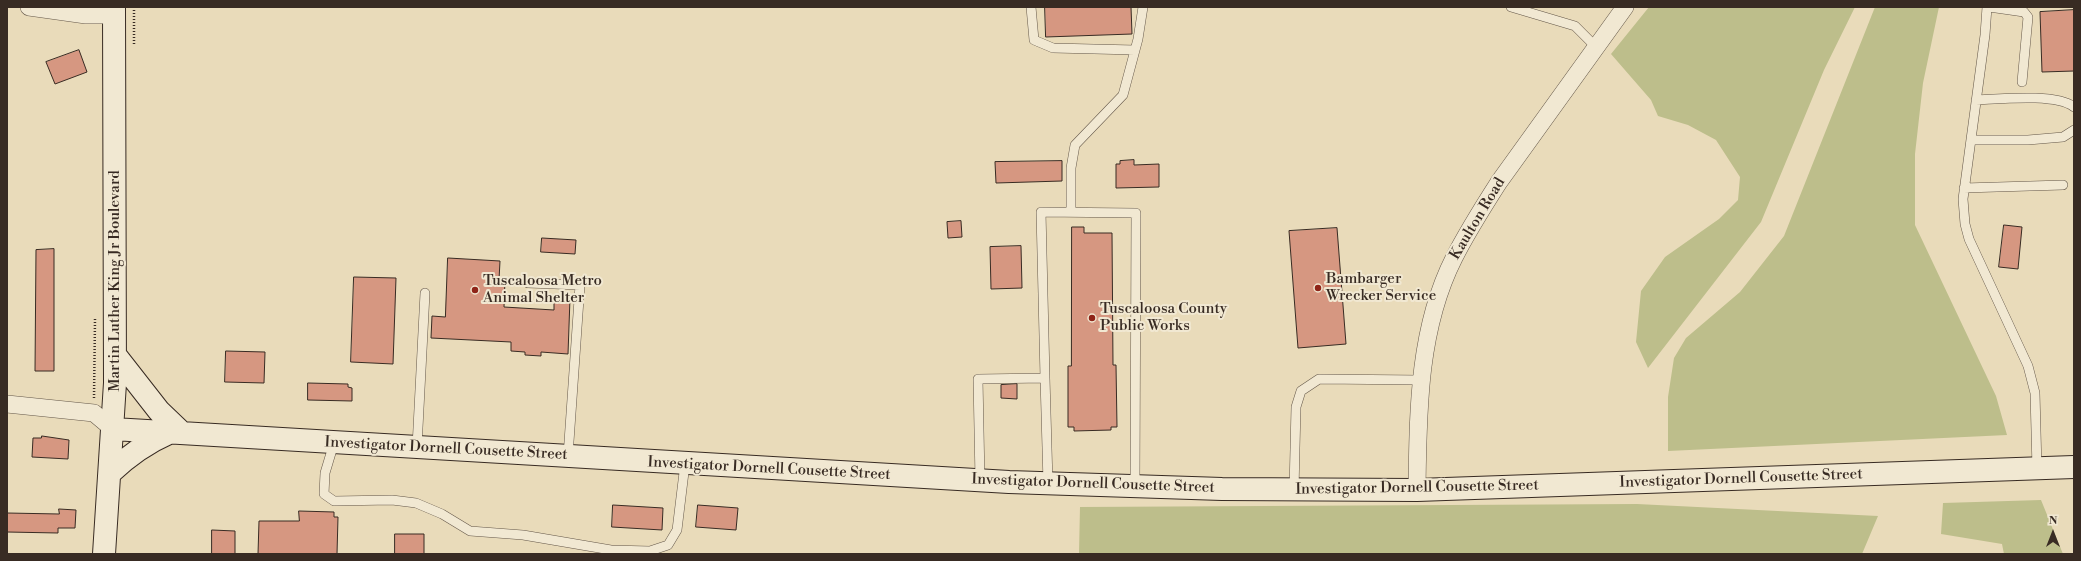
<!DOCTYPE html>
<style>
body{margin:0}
#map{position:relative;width:2081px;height:561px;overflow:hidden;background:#e9dbba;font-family:"Libre Bodoni",serif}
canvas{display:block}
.frame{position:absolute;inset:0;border:8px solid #382b23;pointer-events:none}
.north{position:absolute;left:2033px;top:513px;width:40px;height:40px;-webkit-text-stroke:3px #f1e8d2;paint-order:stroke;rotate:0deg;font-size:11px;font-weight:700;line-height:16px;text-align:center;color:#382b23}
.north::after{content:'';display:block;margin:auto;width:14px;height:18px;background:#382b23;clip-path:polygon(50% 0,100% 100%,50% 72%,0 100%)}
</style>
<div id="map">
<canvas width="2081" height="561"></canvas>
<div class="frame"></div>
<div class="north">N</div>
</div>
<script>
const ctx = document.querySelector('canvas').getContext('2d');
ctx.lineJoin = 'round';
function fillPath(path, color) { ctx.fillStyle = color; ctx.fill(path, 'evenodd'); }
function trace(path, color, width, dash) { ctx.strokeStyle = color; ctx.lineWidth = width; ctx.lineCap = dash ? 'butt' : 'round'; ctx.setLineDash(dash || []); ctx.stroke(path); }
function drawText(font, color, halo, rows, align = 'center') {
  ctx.font = font + ' "Libre Bodoni",serif'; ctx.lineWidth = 4; ctx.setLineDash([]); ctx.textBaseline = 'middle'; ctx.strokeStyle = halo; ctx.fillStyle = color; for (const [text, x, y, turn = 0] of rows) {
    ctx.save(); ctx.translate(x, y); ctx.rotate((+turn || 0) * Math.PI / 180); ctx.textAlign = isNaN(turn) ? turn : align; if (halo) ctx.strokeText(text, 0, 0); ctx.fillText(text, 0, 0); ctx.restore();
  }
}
const green = new Path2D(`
 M 1649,7 L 1855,7 L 1824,70 L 1761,222 L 1648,368 L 1636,342 L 1641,291 L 1665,257 L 1719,219 L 1738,200 L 1740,177 L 1716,140 L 1688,125 L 1658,116 L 1651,100 L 1611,54 Z
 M 1875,7 L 1939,7 L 1923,83 L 1915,154 L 1915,225 L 1996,396 L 2007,435 L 1668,451 L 1668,397 L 1674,358 L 1686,338 L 1740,292 L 1784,236 Z
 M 2041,500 L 2063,554 L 2004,554 L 2002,544 L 1941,534 L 1943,503 Z
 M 1637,504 L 1878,516 L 1862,554 L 1079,554 L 1080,507 Z`);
const building = new Path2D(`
 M 1045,7 L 1131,7 L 1132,34 L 1046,37 Z
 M 2074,10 L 2074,71 L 2042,72 L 2040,12 Z
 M 79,50 L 87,72 L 55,84 L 46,62 Z
 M 1134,160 L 1134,165 L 1159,164 L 1159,187 L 1116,188 L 1116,164 L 1120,164 L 1120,161 Z
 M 1062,161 L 1062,181 L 996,183 L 995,162 Z
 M 961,221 L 962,237 L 948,238 L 947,222 Z
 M 2004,225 L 2022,227 L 2018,269 L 1999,267 Z
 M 1072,227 L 1084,227 L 1084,233 L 1112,233 L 1113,365 L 1116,365 L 1117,427 L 1111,427 L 1111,430 L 1074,431 L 1074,427 L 1068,427 L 1068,366 L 1071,366 Z
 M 1337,228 L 1346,344 L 1298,348 L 1289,231 Z
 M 542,238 L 576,240 L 575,254 L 541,252 Z
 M 1021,246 L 1022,288 L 991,289 L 990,247 Z
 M 54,249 L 54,371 L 35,371 L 36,250 Z
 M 448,258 L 500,261 L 499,280 L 505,280 L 504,307 L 554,310 L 554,297 L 570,298 L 568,354 L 541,352 L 541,356 L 525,355 L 525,352 L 511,351 L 511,342 L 431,338 L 432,316 L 445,317 Z
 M 354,277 L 396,278 L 393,364 L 351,362 Z
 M 226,351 L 265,352 L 264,383 L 225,382 Z
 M 308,383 L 348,384 L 348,387 L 352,388 L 352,401 L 308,400 Z
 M 1017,384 L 1017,399 L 1001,398 L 1001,385 Z
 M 42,436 L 69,440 L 68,459 L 32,457 L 33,438 L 41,438 Z
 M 613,505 L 663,508 L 662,530 L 612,527 Z
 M 698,505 L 738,508 L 736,530 L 696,527 Z
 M 59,509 L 76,510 L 75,528 L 58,528 L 58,533 L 7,532 L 7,513 L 59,514 Z
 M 299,511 L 334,512 L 334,517 L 338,517 L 337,554 L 258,554 L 259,521 L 299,521 Z
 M 212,530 L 235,531 L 235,554 L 212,554 Z
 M 395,534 L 424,534 L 424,554 L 395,554 Z`);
const path = new Path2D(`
 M 134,44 L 134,7
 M 94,398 L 95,319`);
const service = new Path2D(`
 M 1031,7 L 1034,40 L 1053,48 L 1135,50
 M 1511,7 L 1575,26 L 1596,47
 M 1987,7 L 1985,35 L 1963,199 L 1965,224 L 1969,239 L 2028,366 L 2035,393 L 2037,469
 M 1989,7 L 2024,12 L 2028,17 L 2022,82
 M 1976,100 C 2000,99 2056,93 2074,107
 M 1971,140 L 2028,140 L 2063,137 L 2074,130
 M 1964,188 L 2063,185
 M 1071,212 L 1071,168 L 1075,145 L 1123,95 L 1138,39 L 1143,7
 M 528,283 L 580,285 L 568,456
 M 1045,378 L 1041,212 L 1136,213 L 1135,486
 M 334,443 L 325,473 L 324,494 L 334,501 L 392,500 L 416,503 L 442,514 L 470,531 L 523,535 L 611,550 L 650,551 L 668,545 L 677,530 L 685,464
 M 417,447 L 425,293
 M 980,480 L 978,379 L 1045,378 L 1048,483
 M 1294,490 L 1296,407 L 1301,391 L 1319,379 L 1421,380`);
const minor = new Path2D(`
 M 29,7 L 86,15 L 114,15
 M 7,404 L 94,413 L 113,429
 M 1417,490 C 1418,412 1418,329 1454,258 C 1467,232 1483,207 1499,182 L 1625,7`);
const secondary = new Path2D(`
 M 116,356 L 159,411 L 182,433
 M 113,429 L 1009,482 L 1222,489 L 1417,490 L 2074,467
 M 110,473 C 128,456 146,443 169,433
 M 104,554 L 115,383 L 114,7`);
const markers = [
 [1318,288,4,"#8f2418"],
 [475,290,4,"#8f2418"],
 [1092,318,4,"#8f2418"]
];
const streetNames = [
 ["Kaulton Road",1478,219,-59],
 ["Martin Luther King Jr Boulevard",115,281,-90],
 ["Investigator Dornell Cousette Street",446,449,3],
 ["Investigator Dornell Cousette Street",769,469,3],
 ["Investigator Dornell Cousette Street",1741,479,-2],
 ["Investigator Dornell Cousette Street",1093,484,2],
 ["Investigator Dornell Cousette Street",1417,488,-1]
];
const poiNames = [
 ["Bambarger",1326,279],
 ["Wrecker Service",1326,296],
 ["Tuscaloosa Metro",483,281],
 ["Animal Shelter",483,298],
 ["Tuscaloosa County",1100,309],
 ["Public Works",1100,326]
];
fillPath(green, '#bdbe8b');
fillPath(building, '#d69781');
trace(building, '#382b23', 1);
trace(service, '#645749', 10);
trace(minor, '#645749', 18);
trace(secondary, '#382b23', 24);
trace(path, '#382b23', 2.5, [1, 2]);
trace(service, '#f1e8d2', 9);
trace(minor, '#f1e8d2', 17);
trace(secondary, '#f1e8d2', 22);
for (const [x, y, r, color] of markers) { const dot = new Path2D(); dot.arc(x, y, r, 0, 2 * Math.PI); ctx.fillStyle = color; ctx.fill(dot); trace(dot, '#f1e8d2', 1.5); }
drawText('15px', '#382b23', '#f1e8d2', streetNames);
drawText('15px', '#382b23', '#f1e8d2', poiNames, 'left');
</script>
